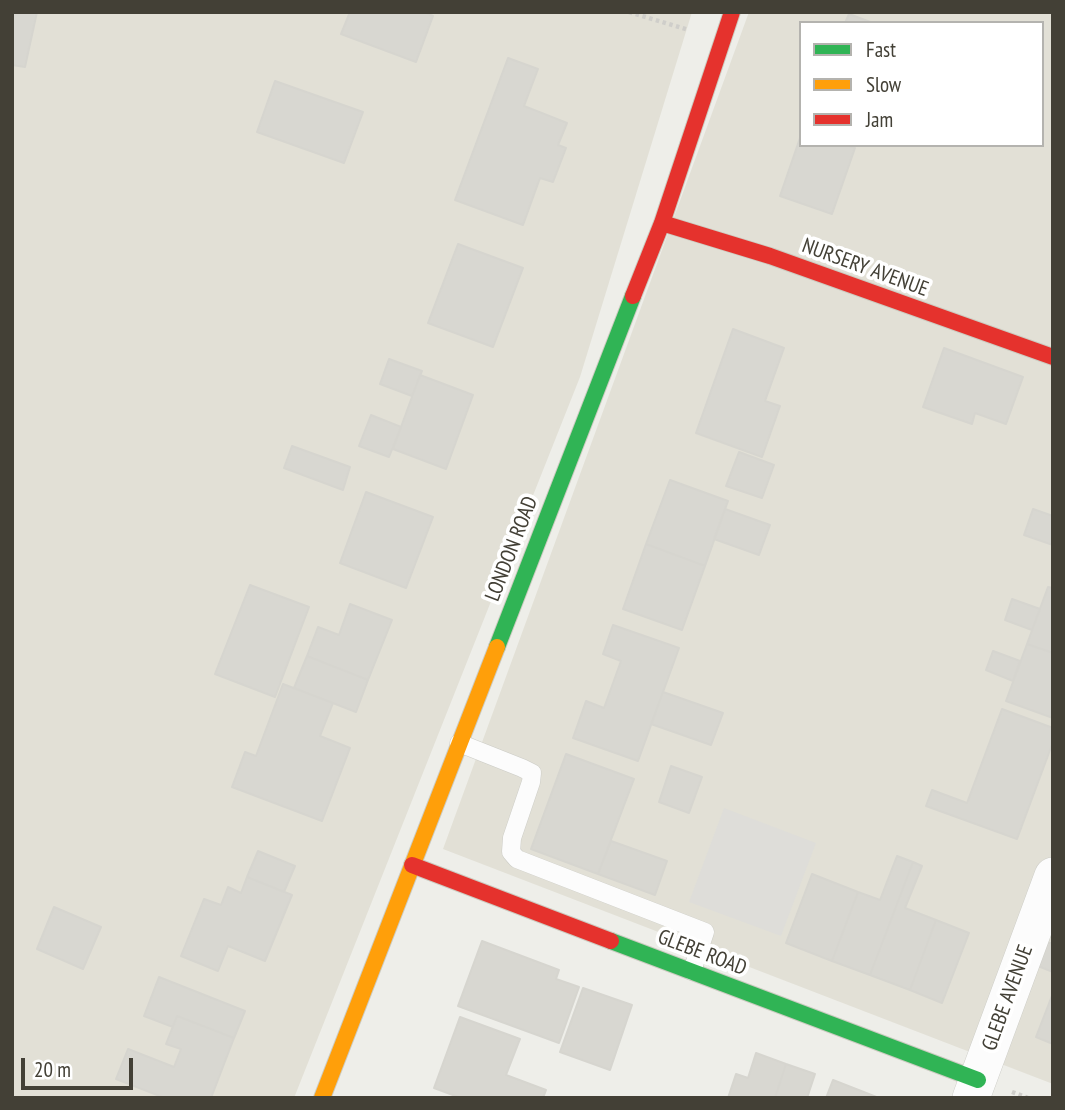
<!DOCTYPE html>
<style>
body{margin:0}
#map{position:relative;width:1065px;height:1110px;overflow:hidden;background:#eeeee9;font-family:"PT Sans Narrow",sans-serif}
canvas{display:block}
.frame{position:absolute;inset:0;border:14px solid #434036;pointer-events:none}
.legend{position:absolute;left:799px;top:21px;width:245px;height:126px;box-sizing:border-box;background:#fff;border:2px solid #b4b3af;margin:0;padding:9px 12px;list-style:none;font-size:21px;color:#434036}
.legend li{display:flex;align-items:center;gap:14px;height:35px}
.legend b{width:35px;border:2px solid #b4b3af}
.scale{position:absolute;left:21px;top:1058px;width:112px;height:32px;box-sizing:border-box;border:4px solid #434036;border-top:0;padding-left:9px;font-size:21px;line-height:24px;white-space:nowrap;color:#434036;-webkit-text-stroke:5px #fff;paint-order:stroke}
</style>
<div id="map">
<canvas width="1065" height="1110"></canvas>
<div class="frame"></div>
<ul class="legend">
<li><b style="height:9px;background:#30b455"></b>Fast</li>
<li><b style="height:9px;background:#ff9f0a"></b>Slow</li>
<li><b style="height:9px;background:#e5322d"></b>Jam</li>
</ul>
<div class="scale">20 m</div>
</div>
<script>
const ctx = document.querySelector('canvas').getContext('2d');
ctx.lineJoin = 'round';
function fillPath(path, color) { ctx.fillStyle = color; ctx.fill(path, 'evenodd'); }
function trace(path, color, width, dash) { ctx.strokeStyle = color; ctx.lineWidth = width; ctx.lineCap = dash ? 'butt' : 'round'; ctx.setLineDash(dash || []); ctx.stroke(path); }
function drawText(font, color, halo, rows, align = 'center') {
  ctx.font = font + ' "PT Sans Narrow",sans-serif'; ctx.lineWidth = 7; ctx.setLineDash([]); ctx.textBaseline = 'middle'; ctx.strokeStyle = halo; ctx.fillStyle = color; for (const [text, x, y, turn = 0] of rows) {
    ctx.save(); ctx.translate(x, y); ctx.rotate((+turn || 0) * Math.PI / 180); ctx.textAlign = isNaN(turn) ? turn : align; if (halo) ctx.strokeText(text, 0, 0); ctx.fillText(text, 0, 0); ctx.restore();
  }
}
const residential = new Path2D(`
 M 12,12 L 692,12 L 580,377 L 294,1098 L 12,1098 Z
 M 749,12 L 1053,12 L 1053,1084 L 443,849 ZM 801,23 L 1042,23 L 1042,145 L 801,145 Z`);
const parking = new Path2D(`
 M 724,808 L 816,843 L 781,936 L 689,902 Z`);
const building = new Path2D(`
 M 12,12 L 37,12 L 25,67 L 12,65 Z
 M 350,12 L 424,12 L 433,16 L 416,62 L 341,34 Z
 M 849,14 L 873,23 L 845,23 Z
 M 508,58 L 538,69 L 524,106 L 567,123 L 558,145 L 566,148 L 553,182 L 540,178 L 523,225 L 455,200 Z
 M 275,81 L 363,112 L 344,163 L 257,132 Z
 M 801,135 L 801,145 L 846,145 L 855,148 L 832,214 L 780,196 Z
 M 458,244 L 523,268 L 493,347 L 428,323 Z
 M 733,329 L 784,348 L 765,401 L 780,406 L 762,457 L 696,433 Z
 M 944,348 L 1023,377 L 1006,424 L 975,413 L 972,424 L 923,407 Z
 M 389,359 L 422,371 L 412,396 L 380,384 Z
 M 420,375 L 473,395 L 446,469 L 393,449 Z
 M 371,415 L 401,427 L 389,457 L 359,446 Z
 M 292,446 L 350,467 L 343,490 L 284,468 Z
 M 739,452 L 774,465 L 762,498 L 726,486 Z
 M 670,480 L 728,501 L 705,566 L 646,544 Z
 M 366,492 L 433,517 L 406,588 L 340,563 Z
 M 725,509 L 770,525 L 759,555 L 714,539 Z
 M 1033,509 L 1053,516 L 1053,545 L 1024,535 Z
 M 646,544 L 705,566 L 682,630 L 623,609 Z
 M 250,585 L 309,607 L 275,697 L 215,674 Z
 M 1048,587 L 1053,588 L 1053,653 L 1027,644 Z
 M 1012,599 L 1040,609 L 1032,630 L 1005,620 Z
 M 350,604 L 392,620 L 368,680 L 307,656 L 318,627 L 339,635 Z
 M 613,625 L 679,648 L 638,761 L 573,738 L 586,701 L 604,708 L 621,661 L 603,654 Z
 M 1027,644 L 1053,653 L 1053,718 L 1006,701 Z
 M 993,651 L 1020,661 L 1013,681 L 986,670 Z
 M 307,656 L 368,680 L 356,712 L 294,688 Z
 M 283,684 L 333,703 L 320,736 L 350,748 L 322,821 L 232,787 L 245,752 L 256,756 Z
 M 663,692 L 723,713 L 711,745 L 651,724 Z
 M 1002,709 L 1053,728 L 1053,742 L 1017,839 L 926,806 L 932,790 L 967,803 Z
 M 566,754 L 634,779 L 598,874 L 531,849 Z
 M 671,766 L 702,777 L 689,813 L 659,802 Z
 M 611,841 L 667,861 L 655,895 L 598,874 Z
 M 258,851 L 295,866 L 284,892 L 247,877 Z
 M 897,856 L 913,862 L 870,975 L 832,961 L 858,892 L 880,900 Z
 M 913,862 L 922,866 L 905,908 L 936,920 L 910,990 L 870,975 Z
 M 812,874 L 858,892 L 832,961 L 786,943 Z
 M 247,877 L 292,895 L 265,961 L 228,946 L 218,971 L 181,956 L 204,899 L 221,905 L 228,887 L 241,893 Z
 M 54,907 L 101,927 L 83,969 L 37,949 Z
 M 936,920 L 969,933 L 942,1003 L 910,990 Z
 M 482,941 L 559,970 L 556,979 L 579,987 L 559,1043 L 458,1006 Z
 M 1047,942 L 1053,944 L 1053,972 L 1038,966 Z
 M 159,977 L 245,1011 L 234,1038 L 177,1016 L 173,1027 L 144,1016 Z
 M 583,988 L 632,1005 L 610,1070 L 560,1052 Z
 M 1053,993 L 1053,1044 L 1036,1037 Z
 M 177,1016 L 234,1038 L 211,1098 L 165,1098 L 116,1079 L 128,1049 L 174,1067 L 181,1049 L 166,1044 Z
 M 460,1017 L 520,1039 L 506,1075 L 546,1090 L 543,1098 L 461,1098 L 434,1088 Z
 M 756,1053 L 786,1064 L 775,1098 L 728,1098 L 736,1074 L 748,1078 Z
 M 786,1064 L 815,1074 L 807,1098 L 775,1098 Z
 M 833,1080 L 879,1098 L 826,1098 Z`);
const path = new Path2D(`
 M 629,12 L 689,30
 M 1012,1092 L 1028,1098`);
const lane = new Path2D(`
 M 459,743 L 522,768 L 532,773 L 531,782 L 512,838 L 511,852 L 517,859 L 705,932 L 692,971`);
const street = new Path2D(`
 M 971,1098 L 1053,876`);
const fast = new Path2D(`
 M 497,647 L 633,296
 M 611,941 L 978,1080`);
const slow = new Path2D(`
 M 322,1098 L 497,647`);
const jam = new Path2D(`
 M 662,223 L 770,256 L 1053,357
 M 633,296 L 662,223 L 732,12
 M 412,865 L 611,941`);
const streetNames = [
 ["NURSERY AVENUE",865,268,20],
 ["LONDON ROAD",512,549,-69],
 ["GLEBE ROAD",702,953,21],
 ["GLEBE AVENUE",1008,998,-70]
];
fillPath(residential, '#e2e0d6');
fillPath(parking, '#deddd9');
fillPath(building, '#d8d7d1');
trace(building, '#d6d5cf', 2);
trace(lane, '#ccccc6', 19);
trace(street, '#ccccc6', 38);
trace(fast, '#cccbc0', 18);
trace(slow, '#cccbc0', 18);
trace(jam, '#cccbc0', 18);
trace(path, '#cfceca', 4.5, [3.5, 3.5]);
trace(lane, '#fcfcfc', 18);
trace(street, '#fcfcfc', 37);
trace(fast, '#30b455', 16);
trace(slow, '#ff9f0a', 16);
trace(jam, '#e5322d', 16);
drawText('21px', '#434036', '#fff', streetNames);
</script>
